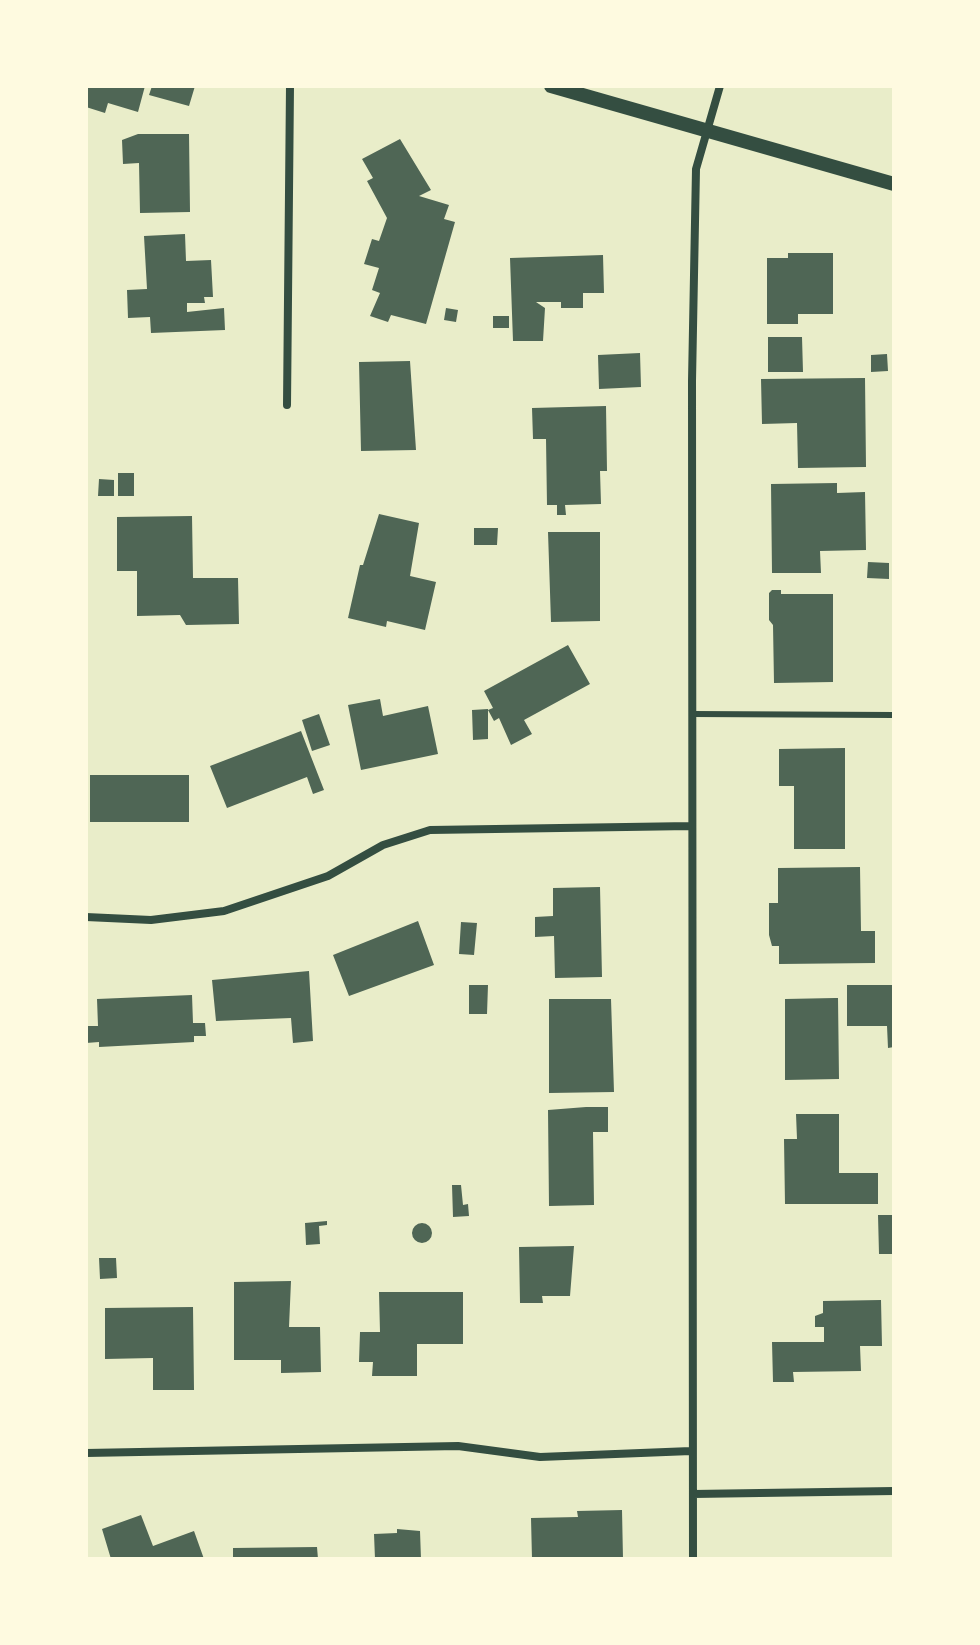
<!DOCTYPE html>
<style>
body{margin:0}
#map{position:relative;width:980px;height:1645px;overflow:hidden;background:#e9edc9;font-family:"Titillium Web",sans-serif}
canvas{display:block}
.frame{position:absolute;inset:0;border:88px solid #fefae0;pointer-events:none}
</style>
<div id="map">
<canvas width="980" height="1645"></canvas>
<div class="frame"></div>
</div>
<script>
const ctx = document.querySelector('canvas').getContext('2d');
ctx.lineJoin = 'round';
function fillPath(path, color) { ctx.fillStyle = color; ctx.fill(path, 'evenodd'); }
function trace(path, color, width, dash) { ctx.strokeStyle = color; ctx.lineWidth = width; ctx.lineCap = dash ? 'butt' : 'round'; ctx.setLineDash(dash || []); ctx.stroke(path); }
const building = new Path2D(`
 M 86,86 L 145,86 L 138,112 L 108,103 L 105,113 L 86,107 Z
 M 152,86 L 195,86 L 189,106 L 149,95 Z
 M 138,134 L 189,134 L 190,212 L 140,213 L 139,163 L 123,164 L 122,140 Z
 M 400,139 L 431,190 L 419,196 L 449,205 L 444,219 L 455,222 L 426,324 L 391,315 L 388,322 L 370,316 L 380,293 L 372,290 L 379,268 L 364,264 L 372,239 L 379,241 L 387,218 L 367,181 L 373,178 L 362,159 Z
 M 185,234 L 186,261 L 211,260 L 213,297 L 204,297 L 205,303 L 187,303 L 187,312 L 224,308 L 225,330 L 151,333 L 150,317 L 128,318 L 127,290 L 147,289 L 144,236 Z
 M 788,253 L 833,253 L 833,314 L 798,314 L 798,324 L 767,324 L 767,258 L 788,258 Z
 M 603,255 L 604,293 L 583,293 L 583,308 L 561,308 L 561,302 L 536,302 L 545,308 L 543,341 L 513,341 L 510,258 Z
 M 446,308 L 458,310 L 456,322 L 444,320 Z
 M 493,316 L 509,316 L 509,328 L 493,328 Z
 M 768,337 L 802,337 L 803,372 L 768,372 Z
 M 640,353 L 641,387 L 599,389 L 598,355 Z
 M 887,354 L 888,371 L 871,372 L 871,355 Z
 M 410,361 L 416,450 L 361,451 L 359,362 Z
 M 865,378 L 866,467 L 798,468 L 797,423 L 762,424 L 761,379 Z
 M 606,406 L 607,471 L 600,471 L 601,504 L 565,505 L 566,515 L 557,515 L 557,505 L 547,505 L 546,439 L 533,439 L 532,408 Z
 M 118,473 L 134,473 L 134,496 L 118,496 Z
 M 99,479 L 114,480 L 114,496 L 98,496 Z
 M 837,483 L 837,493 L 865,492 L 866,550 L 820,551 L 821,573 L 772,573 L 771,484 Z
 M 379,514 L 419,523 L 410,576 L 436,582 L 425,630 L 387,621 L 386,627 L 348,618 L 360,565 L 363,565 Z
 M 192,516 L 193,578 L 238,578 L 239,624 L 186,625 L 180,615 L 137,616 L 137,571 L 117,571 L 117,517 Z
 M 474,528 L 498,528 L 497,545 L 474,545 Z
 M 548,532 L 600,532 L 600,621 L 551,622 Z
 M 868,562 L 889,563 L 889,579 L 867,578 Z
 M 772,590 L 781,590 L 781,594 L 833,594 L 833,682 L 774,683 L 773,625 L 769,620 L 769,593 Z
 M 568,645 L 590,684 L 524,720 L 532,734 L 511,745 L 499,718 L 494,721 L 488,710 L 493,708 L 484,691 Z
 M 380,699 L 383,716 L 428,706 L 438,754 L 361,770 L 348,705 Z
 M 488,709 L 488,739 L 473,740 L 472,710 Z
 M 319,714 L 330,745 L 312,751 L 302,720 Z
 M 301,731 L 324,790 L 313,794 L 307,777 L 227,808 L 210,766 Z
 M 845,748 L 845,849 L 794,849 L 794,786 L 779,786 L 779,749 Z
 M 90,775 L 189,775 L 189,822 L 90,822 Z
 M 860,867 L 861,931 L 875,931 L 875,963 L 779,964 L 779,946 L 772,946 L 769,935 L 769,903 L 778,903 L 778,868 Z
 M 600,887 L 602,977 L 555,978 L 554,936 L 535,937 L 535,917 L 553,916 L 553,888 Z
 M 418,921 L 434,965 L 349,996 L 333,955 Z
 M 461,922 L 477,923 L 474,955 L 459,954 Z
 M 309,971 L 313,1041 L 293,1043 L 291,1018 L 216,1021 L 212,980 Z
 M 469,985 L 488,985 L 487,1014 L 469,1014 Z
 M 847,985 L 893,985 L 894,1047 L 888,1048 L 887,1026 L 847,1026 Z
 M 192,995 L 193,1023 L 205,1023 L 206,1036 L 194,1036 L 194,1042 L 99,1047 L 99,1042 L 86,1043 L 86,1026 L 98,1026 L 97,999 Z
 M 835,998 L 838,998 L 839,1079 L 785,1080 L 785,999 Z
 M 549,999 L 611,999 L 614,1092 L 549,1093 Z
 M 586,1107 L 608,1107 L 608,1132 L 593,1132 L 594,1205 L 549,1206 L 548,1110 Z
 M 796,1114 L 839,1114 L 839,1173 L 878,1173 L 878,1204 L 785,1204 L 784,1139 L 797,1139 Z
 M 452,1185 L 461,1185 L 463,1205 L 468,1204 L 469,1216 L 453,1217 Z
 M 878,1215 L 894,1215 L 894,1254 L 879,1254 Z
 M 327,1221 L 327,1225 L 319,1226 L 320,1244 L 306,1245 L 305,1223 Z
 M412 1233a10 10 0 1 1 20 0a10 10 0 1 1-20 0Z
 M 574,1246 L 570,1296 L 542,1296 L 543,1303 L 520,1303 L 519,1247 Z
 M 99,1258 L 116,1258 L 117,1278 L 100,1279 Z
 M 291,1281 L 289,1327 L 320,1327 L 321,1372 L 281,1373 L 281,1360 L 234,1360 L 234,1282 Z
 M 379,1292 L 463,1292 L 463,1344 L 417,1344 L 417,1376 L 372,1376 L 373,1362 L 359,1362 L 360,1332 L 380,1332 Z
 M 881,1300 L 882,1346 L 860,1346 L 861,1371 L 793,1372 L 794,1382 L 773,1382 L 772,1342 L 824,1342 L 824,1327 L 815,1327 L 815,1316 L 823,1313 L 823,1301 Z
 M 193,1307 L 194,1390 L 153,1390 L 153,1358 L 105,1359 L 105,1308 Z
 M 622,1510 L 623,1559 L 532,1559 L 531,1518 L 578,1517 L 577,1511 Z
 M 141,1515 L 153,1546 L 194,1531 L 204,1559 L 111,1559 L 102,1529 Z
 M 397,1529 L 420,1531 L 421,1559 L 375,1559 L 374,1534 L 397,1533 Z
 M 317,1547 L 318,1559 L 233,1559 L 233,1548 Z`);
const service = new Path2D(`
 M 692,714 L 894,715`);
const minor = new Path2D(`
 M 287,405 L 290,86
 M 86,917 L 151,920 L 224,911 L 328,876 L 383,845 L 430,830 L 691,826
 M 86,1453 L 458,1446 L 540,1457 L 691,1451
 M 693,1494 L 894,1491
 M 693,1559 L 692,381 L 696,169 L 720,86`);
const tertiary = new Path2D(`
 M 551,86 L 894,184`);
fillPath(building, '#4f6655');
trace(service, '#344e41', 6);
trace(minor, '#344e41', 8);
trace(tertiary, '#344e41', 14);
</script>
